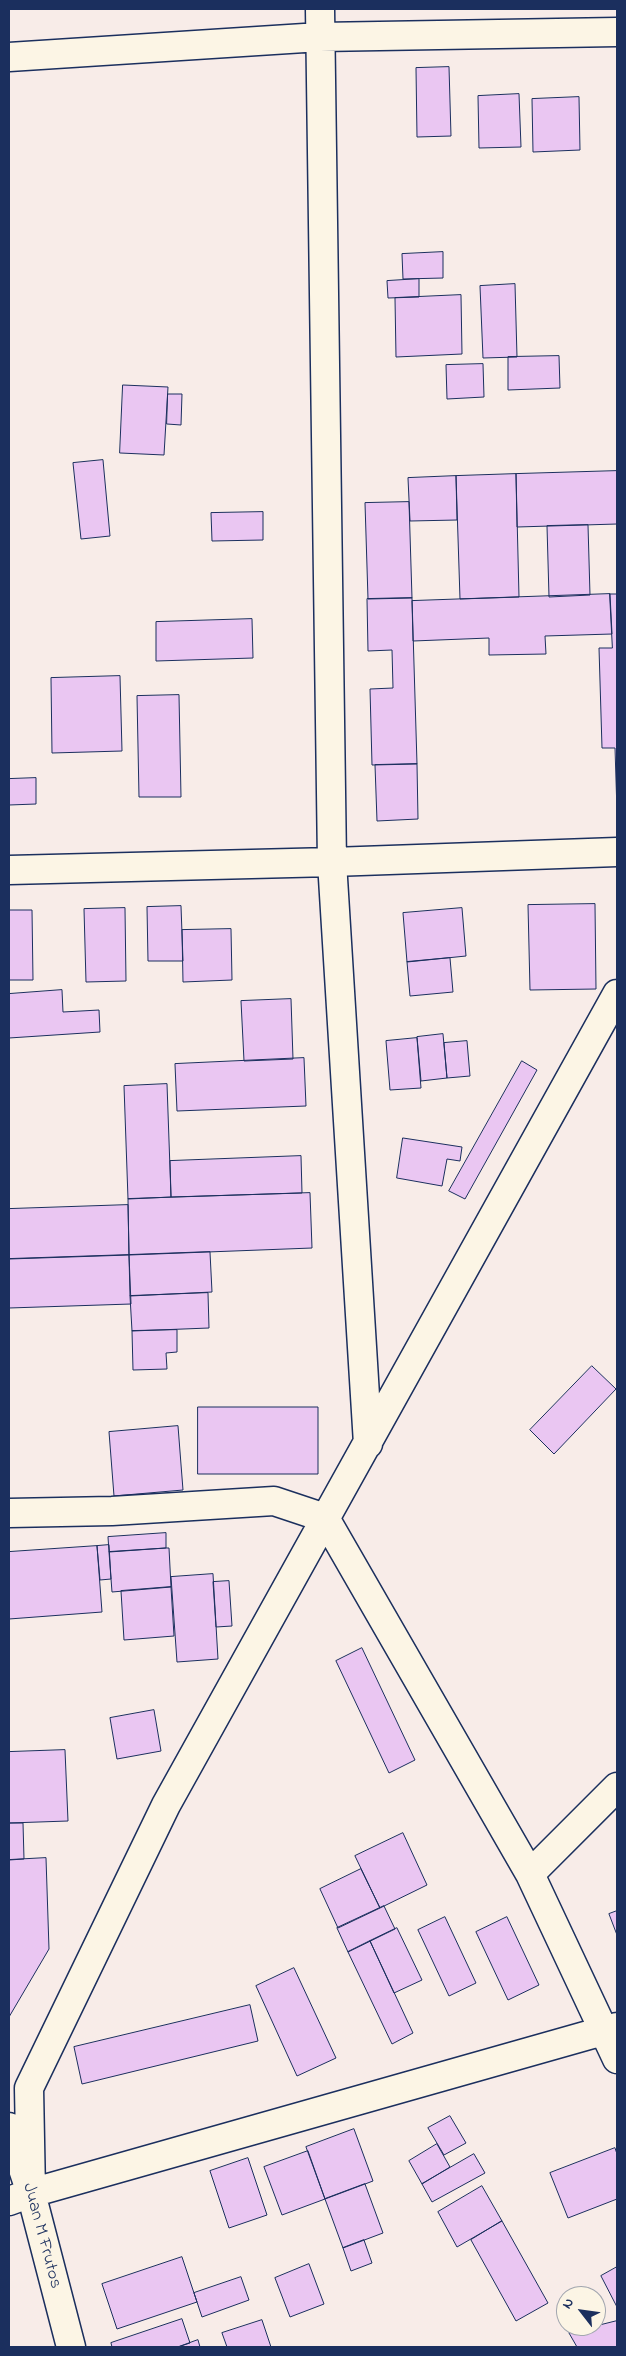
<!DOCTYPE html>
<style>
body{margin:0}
#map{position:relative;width:626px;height:2356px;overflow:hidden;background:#f8ece8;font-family:"Indie Flower",sans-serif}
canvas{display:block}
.frame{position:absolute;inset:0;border:10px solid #1b2f5e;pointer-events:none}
.north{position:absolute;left:556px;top:2286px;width:50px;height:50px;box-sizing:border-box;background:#fcf5e5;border:1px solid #a2a6af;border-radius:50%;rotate:300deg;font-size:14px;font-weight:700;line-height:20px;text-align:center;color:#1b2f5e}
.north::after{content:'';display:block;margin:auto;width:18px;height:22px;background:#1b2f5e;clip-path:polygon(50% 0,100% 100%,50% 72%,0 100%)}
</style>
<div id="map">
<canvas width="626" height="2356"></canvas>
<div class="frame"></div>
<div class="north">N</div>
</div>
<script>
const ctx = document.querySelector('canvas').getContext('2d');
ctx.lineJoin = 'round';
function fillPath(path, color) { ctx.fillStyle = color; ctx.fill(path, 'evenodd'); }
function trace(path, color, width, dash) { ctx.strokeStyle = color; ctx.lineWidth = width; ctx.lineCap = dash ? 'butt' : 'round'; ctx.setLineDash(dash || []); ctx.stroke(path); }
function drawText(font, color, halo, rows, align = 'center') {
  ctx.font = font + ' "Indie Flower",sans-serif'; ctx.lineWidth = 4; ctx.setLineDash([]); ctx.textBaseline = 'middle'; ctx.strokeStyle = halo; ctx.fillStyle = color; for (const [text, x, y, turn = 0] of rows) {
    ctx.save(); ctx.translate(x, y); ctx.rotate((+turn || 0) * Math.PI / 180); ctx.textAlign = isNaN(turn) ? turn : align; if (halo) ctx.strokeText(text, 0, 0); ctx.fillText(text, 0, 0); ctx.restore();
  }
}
const building = new Path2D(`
 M 449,67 L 451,136 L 417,137 L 416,68 Z
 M 519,94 L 521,147 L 479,148 L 478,96 Z
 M 579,97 L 580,150 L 533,152 L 532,99 Z
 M 443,252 L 443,278 L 403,279 L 402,254 Z
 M 419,279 L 419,297 L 388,298 L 387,281 Z
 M 515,284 L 517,357 L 483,358 L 480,286 Z
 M 461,295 L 462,354 L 396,357 L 395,298 Z
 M 559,356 L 560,388 L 508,390 L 508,357 Z
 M 483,364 L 484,397 L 447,399 L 446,365 Z
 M 123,385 L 168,387 L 164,455 L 120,453 Z
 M 168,394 L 182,394 L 181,425 L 167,424 Z
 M 103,460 L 110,536 L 81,539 L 73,463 Z
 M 617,471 L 617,524 L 517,527 L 516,474 Z
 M 516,474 L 519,597 L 460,599 L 456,476 Z
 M 456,476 L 457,520 L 410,521 L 408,478 Z
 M 409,502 L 412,598 L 368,599 L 365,503 Z
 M 263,512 L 263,540 L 212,541 L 211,513 Z
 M 588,525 L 590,595 L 549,597 L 547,526 Z
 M 610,594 L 617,594 L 617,812 L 615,748 L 602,748 L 599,648 L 612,648 Z
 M 610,594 L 612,634 L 545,636 L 546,654 L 489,655 L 489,638 L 413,641 L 412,601 Z
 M 412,598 L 417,764 L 372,765 L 370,689 L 393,688 L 392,650 L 368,651 L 367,599 Z
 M 252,619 L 253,658 L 156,661 L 156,622 Z
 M 120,676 L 122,751 L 52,753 L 51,678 Z
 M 179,695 L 181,797 L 139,797 L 137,696 Z
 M 417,764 L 418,819 L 377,821 L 375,765 Z
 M 36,778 L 36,804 L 9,805 L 9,779 Z
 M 595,904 L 596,989 L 530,990 L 528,905 Z
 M 181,906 L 183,961 L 148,961 L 147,907 Z
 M 125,908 L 126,981 L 86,982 L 84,909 Z
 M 462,908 L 466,956 L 407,962 L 403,913 Z
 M 9,910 L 32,910 L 33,980 L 9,980 Z
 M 231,929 L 232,980 L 183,982 L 182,930 Z
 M 450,958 L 453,992 L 410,996 L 407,962 Z
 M 62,990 L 63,1012 L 99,1010 L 100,1032 L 9,1038 L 9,994 Z
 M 291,999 L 293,1059 L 244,1061 L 241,1001 Z
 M 443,1034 L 447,1078 L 421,1081 L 417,1037 Z
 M 417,1038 L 421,1088 L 390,1090 L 386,1041 Z
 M 467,1041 L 470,1076 L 447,1078 L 444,1043 Z
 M 304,1058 L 306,1106 L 177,1111 L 175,1064 Z
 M 522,1061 L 537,1070 L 465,1199 L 449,1191 Z
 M 167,1084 L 171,1197 L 128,1199 L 124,1086 Z
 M 403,1138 L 462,1147 L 460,1161 L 447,1159 L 442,1186 L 397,1178 Z
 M 301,1156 L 302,1193 L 171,1197 L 170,1161 Z
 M 310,1193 L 312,1248 L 129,1255 L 128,1199 Z
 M 128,1205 L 129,1255 L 9,1259 L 9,1209 Z
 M 210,1252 L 212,1292 L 130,1296 L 129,1255 Z
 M 129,1255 L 131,1304 L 9,1308 L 9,1259 Z
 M 208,1293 L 209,1328 L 132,1331 L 130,1296 Z
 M 177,1330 L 177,1352 L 166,1353 L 167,1369 L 133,1370 L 132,1331 Z
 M 592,1366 L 616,1389 L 554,1454 L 530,1430 Z
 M 198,1407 L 318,1407 L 318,1474 L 198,1474 Z
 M 178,1426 L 183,1490 L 114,1496 L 109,1432 Z
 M 166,1533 L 166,1548 L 109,1552 L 108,1537 Z
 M 109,1545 L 111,1579 L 100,1580 L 97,1546 Z
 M 97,1546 L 102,1612 L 9,1619 L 9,1552 Z
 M 166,1548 L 169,1548 L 171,1587 L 112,1592 L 109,1552 Z
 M 213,1574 L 218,1659 L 177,1662 L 171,1577 Z
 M 229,1581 L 232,1626 L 216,1627 L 213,1582 Z
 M 171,1587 L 174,1636 L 124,1640 L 121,1591 Z
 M 362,1648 L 415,1760 L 389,1773 L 336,1661 Z
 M 154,1710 L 161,1751 L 117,1759 L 110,1718 Z
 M 65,1750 L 68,1821 L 9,1823 L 9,1752 Z
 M 9,1823 L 23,1823 L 24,1859 L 9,1860 Z
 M 403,1833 L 427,1885 L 380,1908 L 355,1856 Z
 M 46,1858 L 49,1949 L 9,2017 L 9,1860 Z
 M 361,1869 L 380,1908 L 338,1928 L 320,1889 Z
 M 384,1906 L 395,1929 L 348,1952 L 337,1928 Z
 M 617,1911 L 617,1935 L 609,1914 Z
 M 445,1917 L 476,1983 L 449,1996 L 418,1930 Z
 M 507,1917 L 539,1985 L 508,2000 L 476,1932 Z
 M 397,1928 L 422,1980 L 394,1993 L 370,1941 Z
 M 370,1941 L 413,2033 L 392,2044 L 348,1952 Z
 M 294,1968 L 336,2058 L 297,2076 L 256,1986 Z
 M 250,2005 L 258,2041 L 82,2084 L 74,2047 Z
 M 450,2116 L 466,2143 L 444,2155 L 428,2128 Z
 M 354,2129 L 373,2181 L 325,2199 L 306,2147 Z
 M 437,2144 L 450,2167 L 422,2184 L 409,2161 Z
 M 615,2148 L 617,2154 L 617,2199 L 568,2218 L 550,2173 Z
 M 308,2151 L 325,2199 L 282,2215 L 264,2167 Z
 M 474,2154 L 485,2173 L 432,2202 L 422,2184 Z
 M 248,2158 L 267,2215 L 229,2228 L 210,2171 Z
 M 365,2184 L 383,2233 L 343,2248 L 325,2199 Z
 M 482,2186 L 502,2221 L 457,2247 L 438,2212 Z
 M 502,2221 L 548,2303 L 516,2321 L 471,2240 Z
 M 364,2240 L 372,2263 L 351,2271 L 343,2248 Z
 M 182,2257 L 197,2302 L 117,2329 L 102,2284 Z
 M 309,2264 L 324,2304 L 290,2317 L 275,2278 Z
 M 617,2267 L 617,2307 L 601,2276 Z
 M 241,2277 L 249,2300 L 202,2317 L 194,2293 Z
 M 182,2319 L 190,2343 L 178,2347 L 112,2347 L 111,2343 Z
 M 262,2320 L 271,2347 L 227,2347 L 222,2333 Z
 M 617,2321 L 617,2347 L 577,2347 L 569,2333 Z
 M 198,2340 L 200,2347 L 178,2347 Z`);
const minor = new Path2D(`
 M 320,9 L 332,862 L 368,1444
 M 9,57 L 320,37 L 617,32
 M 9,870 L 332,862 L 617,852
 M 9,1513 L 112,1511 L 274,1501 L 325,1518 L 530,1874 L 617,2059
 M 530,1874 L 617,1787
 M 9,2127 L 31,2193 L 71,2347
 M 31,2193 L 29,2088 L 166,1805 L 617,994
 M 9,2201 L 31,2193 L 617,2027`);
const streetNames = [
 ["Juan M Frutos",41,2236,75]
];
fillPath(building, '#eac6f2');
trace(building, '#1b2f5e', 1);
trace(minor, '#1b2f5e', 31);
trace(minor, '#fcf5e5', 28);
drawText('18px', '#1b2f5e', '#fcf5e5', streetNames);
</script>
